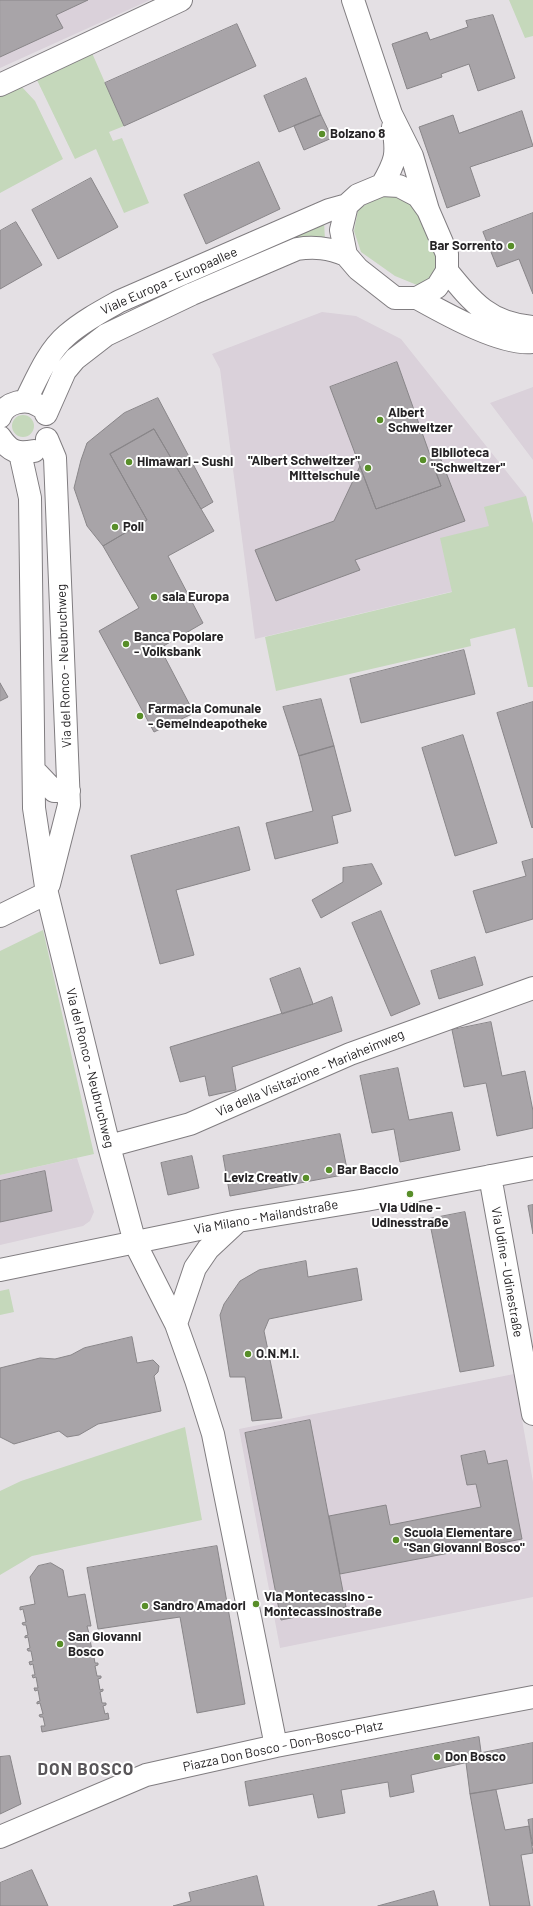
<!DOCTYPE html>
<meta charset="utf-8">
<style>
body{margin:0}
canvas{display:block;background:#e4e0e4}
</style>
<canvas width="533" height="1906"></canvas>
<script>
const ctx = document.querySelector('canvas').getContext('2d');
ctx.lineJoin = 'round';
function fillPath(path, color) { ctx.fillStyle = color; ctx.fill(path, 'evenodd'); }
function trace(path, color, width, dash) { ctx.strokeStyle = color; ctx.lineWidth = width; ctx.lineCap = dash ? 'butt' : 'round'; ctx.setLineDash(dash || []); ctx.stroke(path); }
function drawText(font, color, halo, rows, align = 'center') {
  ctx.font = font + ' Barlow,sans-serif'; ctx.lineWidth = 4; ctx.setLineDash([]); ctx.textBaseline = 'middle'; ctx.strokeStyle = halo; ctx.fillStyle = color; for (const [text, x, y, turn = 0] of rows) {
    ctx.save(); ctx.translate(x, y); ctx.rotate((+turn || 0) * Math.PI / 180); ctx.textAlign = isNaN(turn) ? turn : align; if (halo) ctx.strokeText(text, 0, 0); ctx.fillText(text, 0, 0); ctx.restore();
  }
}
const built = new Path2D(`
 M 0,0 L 150,0 L 0,68 Z
 M 322,312 L 356,316 L 401,339 L 526,496 L 533,524 L 533,572 L 255,639 L 220,369 L 212,354 Z
 M 533,387 L 533,460 L 490,403 Z
 M 77,1158 L 94,1212 L 90,1221 L 83,1226 L 0,1245 L 0,1175 Z
 M 514,1374 L 533,1482 L 533,1597 L 280,1648 L 239,1429 Z`);
const green = new Path2D(`
 M 509,0 L 533,0 L 533,36 L 525,38 Z
 M 92,53 L 124,126 L 109,132 L 113,141 L 122,138 L 149,203 L 124,213 L 96,149 L 75,159 L 36,78 Z
 M 21,86 L 35,101 L 63,159 L 0,193 L 0,96 Z
 M 390,194 C 395,196 402,197 407,200 C 424,208 437,251 439,269 L 430,279 L 417,285 L 395,276 L 361,252 L 354,231 L 358,210 L 371,201 Z
 M 324,221 L 325,240 L 230,266 L 231,262 Z
 M12 426a11 11 0 1 1 22 0a11 11 0 1 1-22 0Z
 M 526,496 L 533,524 L 533,687 L 528,687 L 515,628 L 470,639 L 471,646 L 276,691 L 265,637 L 452,592 L 440,538 L 489,526 L 484,507 Z
 M 43,930 L 94,1154 L 0,1175 L 0,951 Z
 M 9,1289 L 14,1312 L 0,1315 L 0,1291 Z
 M 185,1427 L 202,1520 L 32,1556 L 0,1575 L 0,1491 L 21,1481 Z`);
const building = new Path2D(`
 M 0,0 L 88,0 L 56,15 L 63,28 L 0,57 Z
 M 493,15 L 515,78 L 478,91 L 469,64 L 441,74 L 442,77 L 407,89 L 392,44 L 427,32 L 430,40 L 468,27 L 466,21 Z
 M 237,24 L 256,66 L 124,126 L 105,83 Z
 M 306,78 L 321,115 L 279,132 L 264,96 Z
 M 522,111 L 533,146 L 470,167 L 480,196 L 447,208 L 419,127 L 453,115 L 459,133 Z
 M 321,115 L 332,138 L 304,150 L 294,126 Z
 M 259,162 L 280,209 L 206,244 L 184,195 Z
 M 91,178 L 118,227 L 58,259 L 32,210 Z
 M 533,213 L 533,294 L 519,259 L 497,267 L 483,232 Z
 M 16,222 L 42,265 L 0,289 L 0,231 Z
 M 397,362 L 441,486 L 376,509 L 330,387 Z
 M 158,398 L 213,502 L 201,509 L 154,429 L 110,454 L 147,520 L 103,546 L 87,526 L 74,488 L 81,460 L 87,443 L 124,413 Z
 M 154,429 L 214,531 L 168,556 L 203,623 L 160,648 L 194,713 L 154,732 L 99,631 L 139,608 L 103,546 L 147,520 L 110,454 Z
 M 440,457 L 465,521 L 355,560 L 360,570 L 276,601 L 255,550 L 334,521 L 360,466 L 376,509 L 441,486 L 431,460 Z
 M 464,650 L 475,694 L 361,723 L 350,679 Z
 M 0,683 L 8,697 L 0,701 Z
 M 321,699 L 334,746 L 299,756 L 283,707 Z
 M 533,702 L 533,827 L 532,828 L 497,713 Z
 M 463,735 L 497,843 L 455,856 L 422,748 Z
 M 334,746 L 351,811 L 332,816 L 338,843 L 275,859 L 266,823 L 313,811 L 299,756 Z
 M 239,827 L 250,870 L 176,890 L 194,955 L 160,964 L 131,856 Z
 M 533,859 L 533,919 L 486,933 L 473,891 L 526,876 L 522,862 Z
 M 372,864 L 382,884 L 321,918 L 312,900 L 343,882 L 343,868 Z
 M 381,911 L 420,1004 L 391,1016 L 352,923 Z
 M 475,957 L 483,985 L 439,999 L 431,971 Z
 M 300,968 L 313,1004 L 282,1014 L 270,979 Z
 M 332,997 L 342,1031 L 232,1067 L 236,1090 L 209,1096 L 205,1076 L 180,1082 L 170,1047 L 313,1004 Z
 M 491,1022 L 502,1076 L 525,1071 L 533,1111 L 533,1128 L 497,1136 L 486,1083 L 464,1087 L 452,1030 Z
 M 398,1068 L 409,1120 L 452,1112 L 460,1150 L 400,1162 L 394,1129 L 372,1133 L 360,1076 Z
 M 340,1134 L 348,1174 L 230,1196 L 223,1156 Z
 M 192,1156 L 199,1188 L 168,1195 L 161,1163 Z
 M 45,1171 L 52,1211 L 0,1222 L 0,1181 Z
 M 533,1205 L 533,1234 L 528,1206 Z
 M 465,1212 L 494,1366 L 460,1372 L 429,1219 Z
 M 306,1261 L 308,1277 L 357,1268 L 362,1300 L 269,1319 L 264,1331 L 282,1418 L 252,1421 L 245,1377 L 230,1377 L 220,1315 L 224,1304 L 240,1281 L 259,1270 Z
 M 132,1337 L 137,1363 L 153,1360 L 159,1366 L 158,1372 L 154,1376 L 161,1411 L 98,1424 L 79,1435 L 67,1437 L 59,1431 L 14,1444 L 0,1437 L 0,1368 L 40,1358 L 55,1359 L 71,1355 L 84,1348 Z
 M 310,1420 L 346,1607 L 281,1620 L 245,1433 Z
 M 485,1451 L 488,1464 L 507,1460 L 522,1539 L 340,1574 L 329,1516 L 386,1505 L 390,1525 L 481,1507 L 476,1484 L 467,1485 L 461,1456 Z
 M 217,1546 L 245,1704 L 197,1713 L 180,1617 L 98,1629 L 87,1568 Z
 M 51,1563 L 63,1570 L 68,1597 L 85,1594 L 91,1626 L 87,1626 L 90,1637 L 93,1636 L 93,1639 L 90,1639 L 92,1651 L 96,1650 L 96,1652 L 93,1652 L 95,1663 L 98,1663 L 98,1665 L 95,1666 L 97,1676 L 101,1676 L 101,1678 L 98,1679 L 100,1690 L 103,1689 L 103,1691 L 100,1692 L 102,1703 L 106,1703 L 106,1705 L 103,1706 L 105,1714 L 108,1713 L 109,1719 L 42,1732 L 41,1726 L 45,1726 L 43,1717 L 40,1717 L 39,1715 L 43,1714 L 40,1703 L 37,1704 L 37,1702 L 40,1701 L 38,1690 L 35,1691 L 34,1688 L 38,1688 L 36,1677 L 33,1678 L 32,1675 L 35,1675 L 33,1664 L 30,1665 L 29,1662 L 33,1661 L 31,1651 L 28,1651 L 27,1649 L 30,1648 L 28,1637 L 25,1638 L 25,1636 L 28,1635 L 26,1625 L 23,1625 L 22,1623 L 26,1622 L 23,1609 L 20,1610 L 20,1607 L 35,1604 L 30,1577 L 38,1566 Z
 M 479,1737 L 482,1759 L 411,1775 L 414,1792 L 390,1797 L 388,1782 L 341,1790 L 345,1813 L 318,1818 L 313,1794 L 249,1806 L 245,1782 Z
 M 533,1743 L 533,1783 L 470,1794 L 466,1763 L 482,1759 L 482,1753 Z
 M 10,1756 L 21,1804 L 0,1814 L 0,1757 Z
 M 496,1790 L 505,1830 L 529,1826 L 533,1853 L 521,1855 L 530,1906 L 490,1906 L 470,1794 Z
 M 533,1819 L 533,1846 L 528,1820 Z
 M 32,1870 L 48,1906 L 0,1906 L 0,1883 Z
 M 257,1876 L 264,1906 L 173,1906 L 191,1901 L 189,1893 Z
 M 434,1891 L 438,1906 L 378,1906 Z`);
const minor = new Path2D(`
 M 353,0 L 391,114 L 412,156 L 428,210 L 447,254 L 447,271
 M 0,85 L 181,0
 M 382,185 C 396,161 398,154 393,127
 M 428,210 L 418,196 L 399,186 L 382,185 L 358,195 L 347,205 L 341,230 L 346,255 L 358,269 L 395,298 L 417,298 L 437,287 L 447,271
 M 447,271 C 473,303 490,324 533,327
 M 417,298 C 444,313 502,346 533,342
 M 26,400 C 37,378 48,351 67,335 C 83,321 102,311 120,301 L 329,210 L 347,205
 M 46,414 L 65,371 L 75,359 L 106,335 L 192,294 L 297,249 C 315,246 329,248 346,255
 M 0,417 C 5,402 27,397 39,406
 M 0,437 C 10,452 17,454 34,451
 M 47,439 L 55,458 L 69,805 L 49,884
 M 20,453 L 30,498 L 34,808 L 47,893 L 109,1146 L 135,1243 L 176,1324 L 196,1380 L 213,1434 L 276,1746
 M 34,770 L 54,791 L 69,791
 M 0,916 L 47,893
 M 109,1146 L 190,1124 L 350,1054 L 533,988
 M 490,1176 L 533,1414
 M 0,1270 L 238,1221 L 366,1200 L 533,1168
 M 176,1324 L 195,1268 L 208,1249 L 238,1221
 M 0,1837 L 146,1775 L 276,1746 L 533,1697`);
const markers = [
 [322,134,4,"#588e29"],
 [511,246,4,"#588e29"],
 [380,420,4,"#588e29"],
 [423,460,4,"#588e29"],
 [129,462,4,"#588e29"],
 [368,468,4,"#588e29"],
 [115,527,4,"#588e29"],
 [154,597,4,"#588e29"],
 [126,644,4,"#588e29"],
 [140,716,4,"#588e29"],
 [329,1170,4,"#588e29"],
 [306,1178,4,"#588e29"],
 [410,1194,4,"#588e29"],
 [248,1354,4,"#588e29"],
 [396,1540,4,"#588e29"],
 [256,1604,4,"#588e29"],
 [145,1606,4,"#588e29"],
 [60,1644,4,"#588e29"],
 [437,1757,4,"#588e29"]
];
const poiNames = [
 ["Bolzano 8",330,134],
 ["Bar Sorrento",503,246,"right"],
 ["Albert",388,413],
 ["Schweitzer",388,428],
 ["Biblioteca",431,453],
 ["\"Schweitzer\"",431,468],
 ["\"Albert Schweitzer\"",360,461,"right"],
 ["Mittelschule",360,476,"right"],
 ["Himawari - Sushi",137,462],
 ["Poli",123,527],
 ["sala Europa",162,597],
 ["Banca Popolare",134,637],
 ["- Volksbank",134,652],
 ["Farmacia Comunale",148,709],
 ["- Gemeindeapotheke",148,724],
 ["Bar Baccio",337,1170],
 ["Leviz Creativ",298,1178,"right"],
 ["Via Udine -",410,1208,"center"],
 ["Udinesstraße",410,1223,"center"],
 ["O.N.M.I.",256,1354],
 ["Scuola Elementare",404,1533],
 ["\"San Giovanni Bosco\"",404,1548],
 ["Via Montecassino -",264,1597],
 ["Montecassinostraße",264,1612],
 ["Sandro Amadori",153,1606],
 ["San Giovanni",68,1637],
 ["Bosco",68,1652],
 ["Don Bosco",445,1757]
];
const streetNames = [
 ["Viale Europa - Europaallee",169,281,-24],
 ["Via del Ronco - Neubruchweg",64,666,-92],
 ["Via del Ronco - Neubruchweg",90,1068,76],
 ["Via della Visitazione - Mariaheimweg",310,1073,-23],
 ["Via Milano - Mailandstraße",266,1217,-10],
 ["Via Udine - Udinestraße",507,1272,80],
 ["Piazza Don Bosco - Don-Bosco-Platz",283,1746,-12]
];
const districtNames = [
 ["DON BOSCO",86,1769]
];
fillPath(built, '#dad1da');
fillPath(green, '#c5d8bb');
fillPath(building, '#a8a4a8');
trace(building, '#898689', 1);
trace(minor, '#807d80', 24);
trace(minor, '#fff', 22);
for (const [x, y, r, color] of markers) { const dot = new Path2D(); dot.arc(x, y, r, 0, 2 * Math.PI); ctx.fillStyle = color; ctx.fill(dot); trace(dot, '#fff', 1.5); }
drawText('bold 13px', '#262426', '#fff', poiNames, 'left');
drawText('13px', '#262426', '#fff', streetNames);
ctx.letterSpacing = '1px';
drawText('bold 17px', '#595659', '#fff', districtNames);
ctx.letterSpacing = '0px';
</script>
